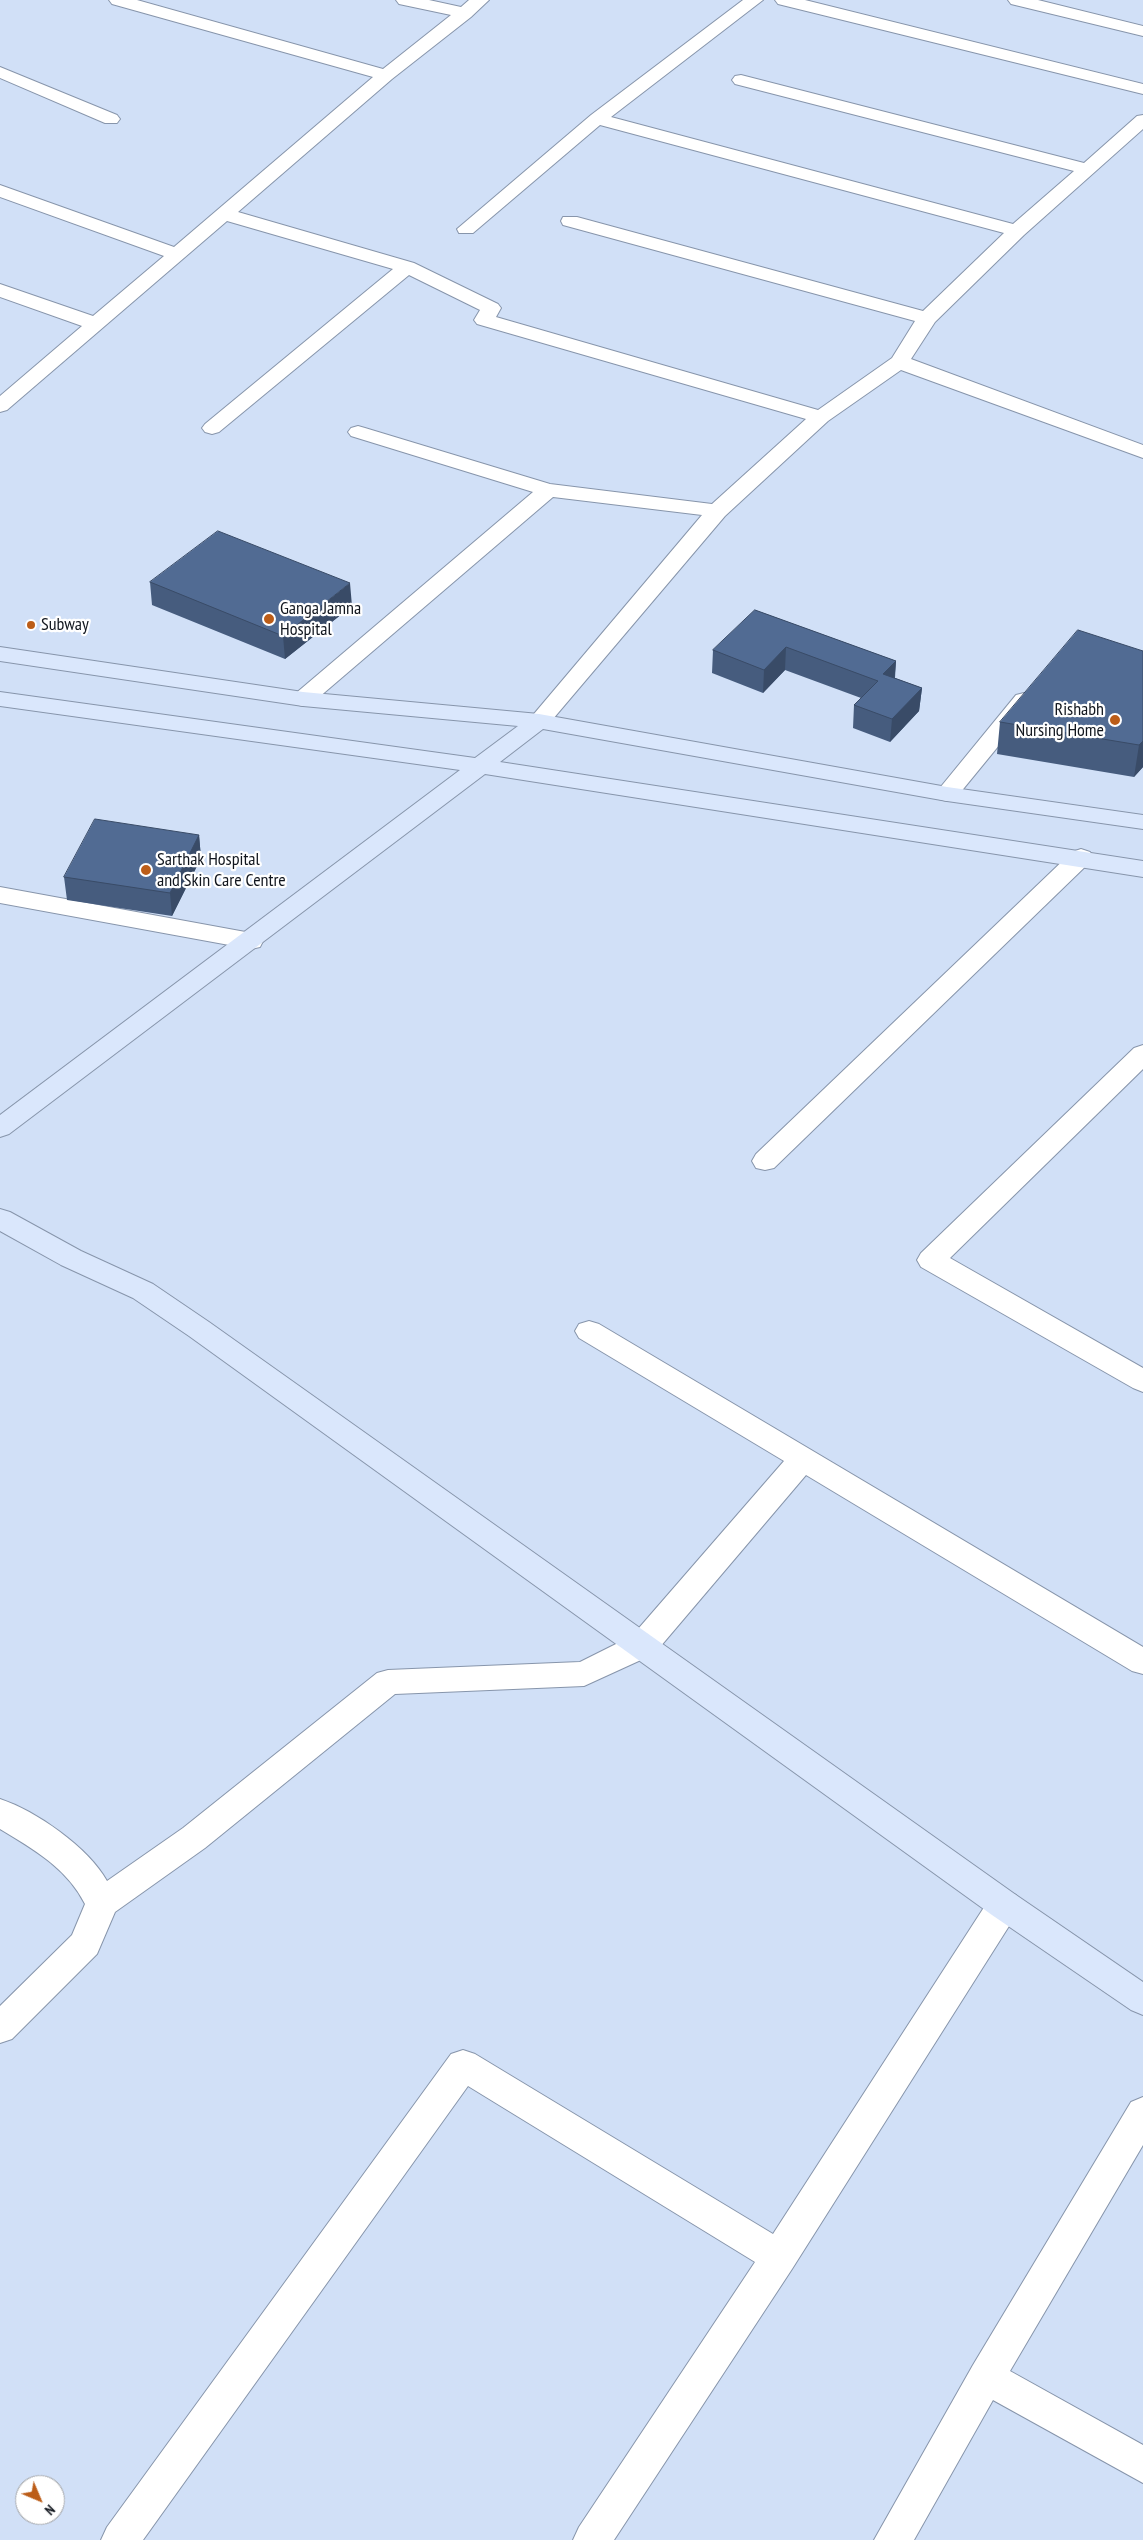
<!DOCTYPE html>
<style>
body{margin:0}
#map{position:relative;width:1143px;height:2540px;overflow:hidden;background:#d1e0f7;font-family:"PT Sans Narrow",sans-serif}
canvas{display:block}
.north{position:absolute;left:15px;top:2475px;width:50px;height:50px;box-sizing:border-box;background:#fff;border:1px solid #a0a2a5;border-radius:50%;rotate:135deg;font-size:14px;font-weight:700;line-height:20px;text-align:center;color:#11161e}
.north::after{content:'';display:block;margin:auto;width:18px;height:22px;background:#bc5d18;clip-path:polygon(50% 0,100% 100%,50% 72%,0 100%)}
</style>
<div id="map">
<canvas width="1143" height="2540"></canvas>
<div class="north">N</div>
</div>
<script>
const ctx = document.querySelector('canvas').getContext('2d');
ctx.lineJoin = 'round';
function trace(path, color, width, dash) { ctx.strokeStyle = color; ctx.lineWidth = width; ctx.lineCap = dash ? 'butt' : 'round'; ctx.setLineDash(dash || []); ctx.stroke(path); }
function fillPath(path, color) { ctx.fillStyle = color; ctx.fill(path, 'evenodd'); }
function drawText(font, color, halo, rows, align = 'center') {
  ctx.font = font + ' "PT Sans Narrow",sans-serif'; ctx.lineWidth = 4.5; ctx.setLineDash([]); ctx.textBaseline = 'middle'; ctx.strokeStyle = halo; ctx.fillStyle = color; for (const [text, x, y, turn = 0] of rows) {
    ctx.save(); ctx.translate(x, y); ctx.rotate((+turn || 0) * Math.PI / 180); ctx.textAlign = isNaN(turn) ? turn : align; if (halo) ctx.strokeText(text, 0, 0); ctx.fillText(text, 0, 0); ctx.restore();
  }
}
const street = new Path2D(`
 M 109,0 L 137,0 L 383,69 L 451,15 L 399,4 L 396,0 L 429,0 L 461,7 L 469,0 L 489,0 L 471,17 L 392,79 L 238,212 L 414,263 L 498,304 L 501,308 L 496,317 L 818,410 L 892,358 L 915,321 L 563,225 L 561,221 L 563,217 L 577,217 L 923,311 L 1004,233 L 600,125 L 473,233 L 459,233 L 457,229 L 591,115 L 743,0 L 763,0 L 611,117 L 1013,224 L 1074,171 L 735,84 L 732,80 L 735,76 L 741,75 L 1084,163 L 1137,116 L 1143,115 L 1143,129 L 1024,235 L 935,322 L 911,359 L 1143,445 L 1143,458 L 901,370 L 828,421 L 725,516 L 547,726 L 539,728 L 531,726 L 528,721 L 702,515 L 553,497 L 311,704 L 303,706 L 295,704 L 292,699 L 295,694 L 533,492 L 351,436 L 348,432 L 351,428 L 358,426 L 365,428 L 550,484 L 712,504 L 806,419 L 477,324 L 474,320 L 480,310 L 409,275 L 219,432 L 212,434 L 205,432 L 202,428 L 205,424 L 393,269 L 227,221 L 7,410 L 0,412 L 0,396 L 82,326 L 0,297 L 0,284 L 93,316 L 164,256 L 0,197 L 0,185 L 174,247 L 373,77 L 112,4 Z
 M 775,0 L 805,0 L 1143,84 L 1143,94 L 778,4 Z
 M 1008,0 L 1038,0 L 1143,26 L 1143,36 L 1011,4 Z
 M 0,67 L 117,115 L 120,119 L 117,123 L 105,123 L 0,78 Z
 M 1024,693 L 1032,695 L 1035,700 L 1032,705 L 955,799 L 947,801 L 939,799 L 935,794 L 939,789 L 1016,695 Z
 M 1081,849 L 1090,852 L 1093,857 L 1090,862 L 774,1168 L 765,1170 L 756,1168 L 752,1161 L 756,1154 L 1072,852 Z
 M 0,887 L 251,933 L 260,935 L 263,941 L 260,947 L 251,949 L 0,903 Z
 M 1143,1045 L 1143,1069 L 950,1258 L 1143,1368 L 1143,1392 L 1133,1388 L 921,1267 L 917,1260 L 921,1253 L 1134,1048 Z
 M 589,1321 L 599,1324 L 1143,1647 L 1143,1674 L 1132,1671 L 806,1475 L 654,1654 L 584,1686 L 395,1694 L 205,1848 L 115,1912 L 97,1954 L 12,2039 L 0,2043 L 0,2006 L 72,1935 L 85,1904 C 67,1868 33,1849 0,1829 L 0,1799 C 36,1811 88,1847 107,1881 L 183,1828 L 377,1673 L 388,1670 L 580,1662 L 632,1636 L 784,1461 L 579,1338 L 575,1331 L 579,1324 Z
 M 1004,1891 L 1016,1895 L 1020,1905 L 1016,1915 L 792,2269 L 614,2540 L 573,2540 L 579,2527 L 755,2262 L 468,2086 L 143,2540 L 101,2540 L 107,2527 L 451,2054 L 463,2050 L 475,2054 L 773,2234 L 992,1895 Z
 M 1143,2097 L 1143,2145 L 1010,2371 L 1143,2445 L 1143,2483 L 993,2400 L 914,2540 L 874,2540 L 973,2365 L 1131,2102 Z`);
const secondary = new Path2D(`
 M 0,647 L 303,692 L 539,714 L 947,787 L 1143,815 L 1143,829 L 947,801 L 543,729 L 500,762 L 1143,861 L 1143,877 L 485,774 L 9,1134 L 0,1137 L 0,1115 L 460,770 L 0,706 L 0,692 L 475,758 L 518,726 L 303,706 L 0,661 Z
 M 0,1209 L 10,1212 L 81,1251 L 153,1284 L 209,1322 L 1016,1895 L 1143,1982 L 1143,2015 L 1131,2010 L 992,1915 L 189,1336 L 133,1298 L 61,1265 L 0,1231 Z`);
const wall = new Path2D(`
 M 150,582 L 352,606 L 285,659 L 152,605 Z
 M 755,610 L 896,661 L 895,678 L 922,688 L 919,711 L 890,742 L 853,728 L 854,705 L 861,698 L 785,670 L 763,693 L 712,673 L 713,650 Z
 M 1143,651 L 1143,767 L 1134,777 L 997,754 L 1000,722 Z
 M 199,835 L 201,858 L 172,916 L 67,900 L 64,877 Z`);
const shadedWall = new Path2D(`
 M 350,583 L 352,606 L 285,659 L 283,636 Z
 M 786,647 L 785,670 L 763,693 L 764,670 Z
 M 896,661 L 894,684 L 883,674 Z
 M 922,688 L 919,711 L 890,742 L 892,719 Z
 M 1143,741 L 1143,767 L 1134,777 L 1139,745 Z
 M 199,835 L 201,858 L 172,916 L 170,893 Z`);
const building = new Path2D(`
 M 218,531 L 350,583 L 283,636 L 150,582 Z
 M 755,610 L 896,661 L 883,674 L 922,688 L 892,719 L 854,705 L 878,681 L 786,647 L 764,670 L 713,650 Z
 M 1078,630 L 1143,651 L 1143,741 L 1139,745 L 1000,722 Z
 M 95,819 L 199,835 L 170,893 L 64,877 Z`);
const markers = [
 [269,619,6,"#bc5d18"],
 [31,625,5,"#bc5d18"],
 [1115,720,6,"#bc5d18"],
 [146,870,6,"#bc5d18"]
];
const poiNames = [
 ["Ganga Jamna",280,609],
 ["Hospital",280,630],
 ["Subway",41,625],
 ["Rishabh",1104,710,"right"],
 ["Nursing Home",1104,731,"right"],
 ["Sarthak Hospital",157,860],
 ["and Skin Care Centre",157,881]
];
trace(street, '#8795ab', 2);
trace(secondary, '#8795ab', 2);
fillPath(street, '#fff');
fillPath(secondary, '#dae7fc');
fillPath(wall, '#465c7e');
fillPath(shadedWall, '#394b67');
fillPath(building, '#516b93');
trace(building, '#394b67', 1);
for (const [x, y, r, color] of markers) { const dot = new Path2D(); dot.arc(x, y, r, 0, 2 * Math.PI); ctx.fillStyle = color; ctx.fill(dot); trace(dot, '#fff', 2); }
drawText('18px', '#11161e', '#fff', poiNames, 'left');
</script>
